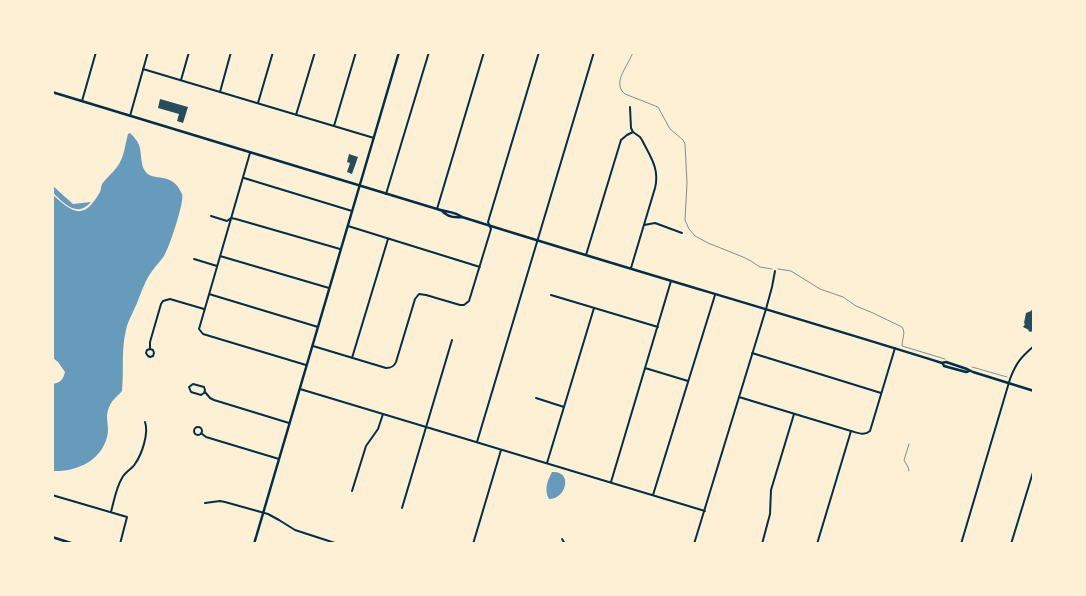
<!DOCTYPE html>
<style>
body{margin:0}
#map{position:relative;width:1086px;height:596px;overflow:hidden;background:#fdf0d5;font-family:Arial,sans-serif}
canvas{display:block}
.frame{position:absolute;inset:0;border:54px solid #fdf0d5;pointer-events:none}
</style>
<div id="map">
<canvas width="1086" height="596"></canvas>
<div class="frame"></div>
</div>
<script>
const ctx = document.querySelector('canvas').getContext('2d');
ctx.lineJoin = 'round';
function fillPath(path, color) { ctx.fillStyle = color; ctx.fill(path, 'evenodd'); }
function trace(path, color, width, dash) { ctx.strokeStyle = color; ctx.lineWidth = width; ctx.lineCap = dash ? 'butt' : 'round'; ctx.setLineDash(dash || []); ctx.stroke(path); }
const water = new Path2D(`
 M 130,133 C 134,137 137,140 139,145 C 142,153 140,164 145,171 C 153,183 172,170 182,194 C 185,201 169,248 164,256 C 158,264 151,271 146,281 C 141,291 138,302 133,312 C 130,318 127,324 126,330 C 121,350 124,371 122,391 C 115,399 112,399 108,410 C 105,419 110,428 107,437 C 101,461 76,472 53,471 L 53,384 C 61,382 63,380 65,372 L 58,362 L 53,358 L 53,195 C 74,214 84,220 100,192 C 101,189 101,187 102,184 C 106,178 113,173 117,167 C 124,158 125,145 128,134 Z
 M 53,186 L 73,204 L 91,202 C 77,218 65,204 53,193 Z
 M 552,472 C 573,470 567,499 549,499 C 544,490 547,481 552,472 Z`);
const building = new Path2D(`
 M 160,99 L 188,107 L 183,123 L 177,121 L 179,114 L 158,108 Z
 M 349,154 L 358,157 L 352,174 L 347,172 L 350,163 L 347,162 Z
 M 1034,306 L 1034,332 L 1032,331 L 1031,332 L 1028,331 L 1029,330 L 1023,327 L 1025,324 L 1024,323 L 1026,313 L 1031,311 Z`);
const path = new Path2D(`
 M 633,52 C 629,65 611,83 625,94 L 658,107 L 670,129 L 683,140 L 685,144 L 687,183 L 685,220 L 689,229 L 695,236 L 708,243 L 743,257 L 751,261 L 760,267 L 772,269
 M 778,269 L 791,271 L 820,289 L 843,297 L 856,306 L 873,313 L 902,327 C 906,332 902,340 902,346 L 945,359
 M 972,367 L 1007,377
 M 909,471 L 908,467 L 904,460 L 909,444`);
const minor = new Path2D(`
 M 143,69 L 374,138
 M 181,80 L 189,52
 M 220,92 L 231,52
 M 82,101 L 96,52
 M 258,103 L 273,52
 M 630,107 L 631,128 L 633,132
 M 296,115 L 315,52
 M 130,116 L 148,52
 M 334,126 L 356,52
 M 250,153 L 199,329 L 203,334 L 306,365
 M 244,178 L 352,211
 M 386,194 L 429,52
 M 437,209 L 484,52
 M 211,216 L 227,221 L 231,218 L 236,219 L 340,249
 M 644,225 L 655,223 L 682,233
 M 348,226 L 480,267
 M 586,255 L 621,140 L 627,135 L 633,132
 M 220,256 L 329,288
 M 194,259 L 217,266
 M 631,268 L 655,188 C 660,169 650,156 642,140 L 640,137 L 633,132
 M 209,294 L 318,327
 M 551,295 L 658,327
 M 313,346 L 386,368 C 391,368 394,367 396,362 L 415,299 L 419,294 L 426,295 L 460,305 L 464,305 L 469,301 L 491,229 L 488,222 L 539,52
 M 150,349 L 147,350 L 146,353 L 148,356 L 150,357 L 153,356 L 154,353 L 153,350 L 150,349 L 150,342 L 161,304 L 163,301 L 170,299 L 204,309
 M 752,353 L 881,393
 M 352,358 L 388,239
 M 645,368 L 688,381
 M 193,384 L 204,387 L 205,390 L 204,393 L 201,395 L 191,392 L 189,387 Z
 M 300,389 L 705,511
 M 205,392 L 210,398 L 214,400 L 289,423
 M 739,397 L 851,431 C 858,433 864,436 870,431 L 895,348
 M 536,398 L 564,407
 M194 431a4 4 0 1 1 8 0a4 4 0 1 1-8 0Z
 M 201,433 L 206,437 L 279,459
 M 477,442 L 594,52
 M 547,463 L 594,308
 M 611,482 L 671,281
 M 352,491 L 366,446 L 378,429 L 383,414
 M 52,495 L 127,517 L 120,544
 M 653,495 L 715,295
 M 205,503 L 220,501 L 225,502 L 268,514 L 279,520 L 295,530 L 338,544
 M 402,508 L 452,340
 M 111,512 C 114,501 116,488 122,478 C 125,472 132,469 135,464 C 142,454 149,433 145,422
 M 562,539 L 565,544
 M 352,544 L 353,543
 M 473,544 L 501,450
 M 694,544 L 766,309 L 772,287 L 775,271
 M 762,544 L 770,514 L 771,490 L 794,414
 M 817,544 L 851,431
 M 961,544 L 1010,379 C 1016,363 1021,357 1034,346
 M 1011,544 L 1034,469`);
const tertiary = new Path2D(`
 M 52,92 L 437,209 C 445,212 454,211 462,217 C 621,267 782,313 942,363 L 946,362 L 967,369 L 973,372 L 1034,391
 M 441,210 C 446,216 454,218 462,217
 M 943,364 L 944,366 L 966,372 L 969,371
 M 52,537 L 74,544
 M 254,544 L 399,52`);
fillPath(water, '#669bbc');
fillPath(building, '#264d5e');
trace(path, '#003049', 0.5);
trace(minor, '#003049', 2);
trace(tertiary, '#003049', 2.5);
</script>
